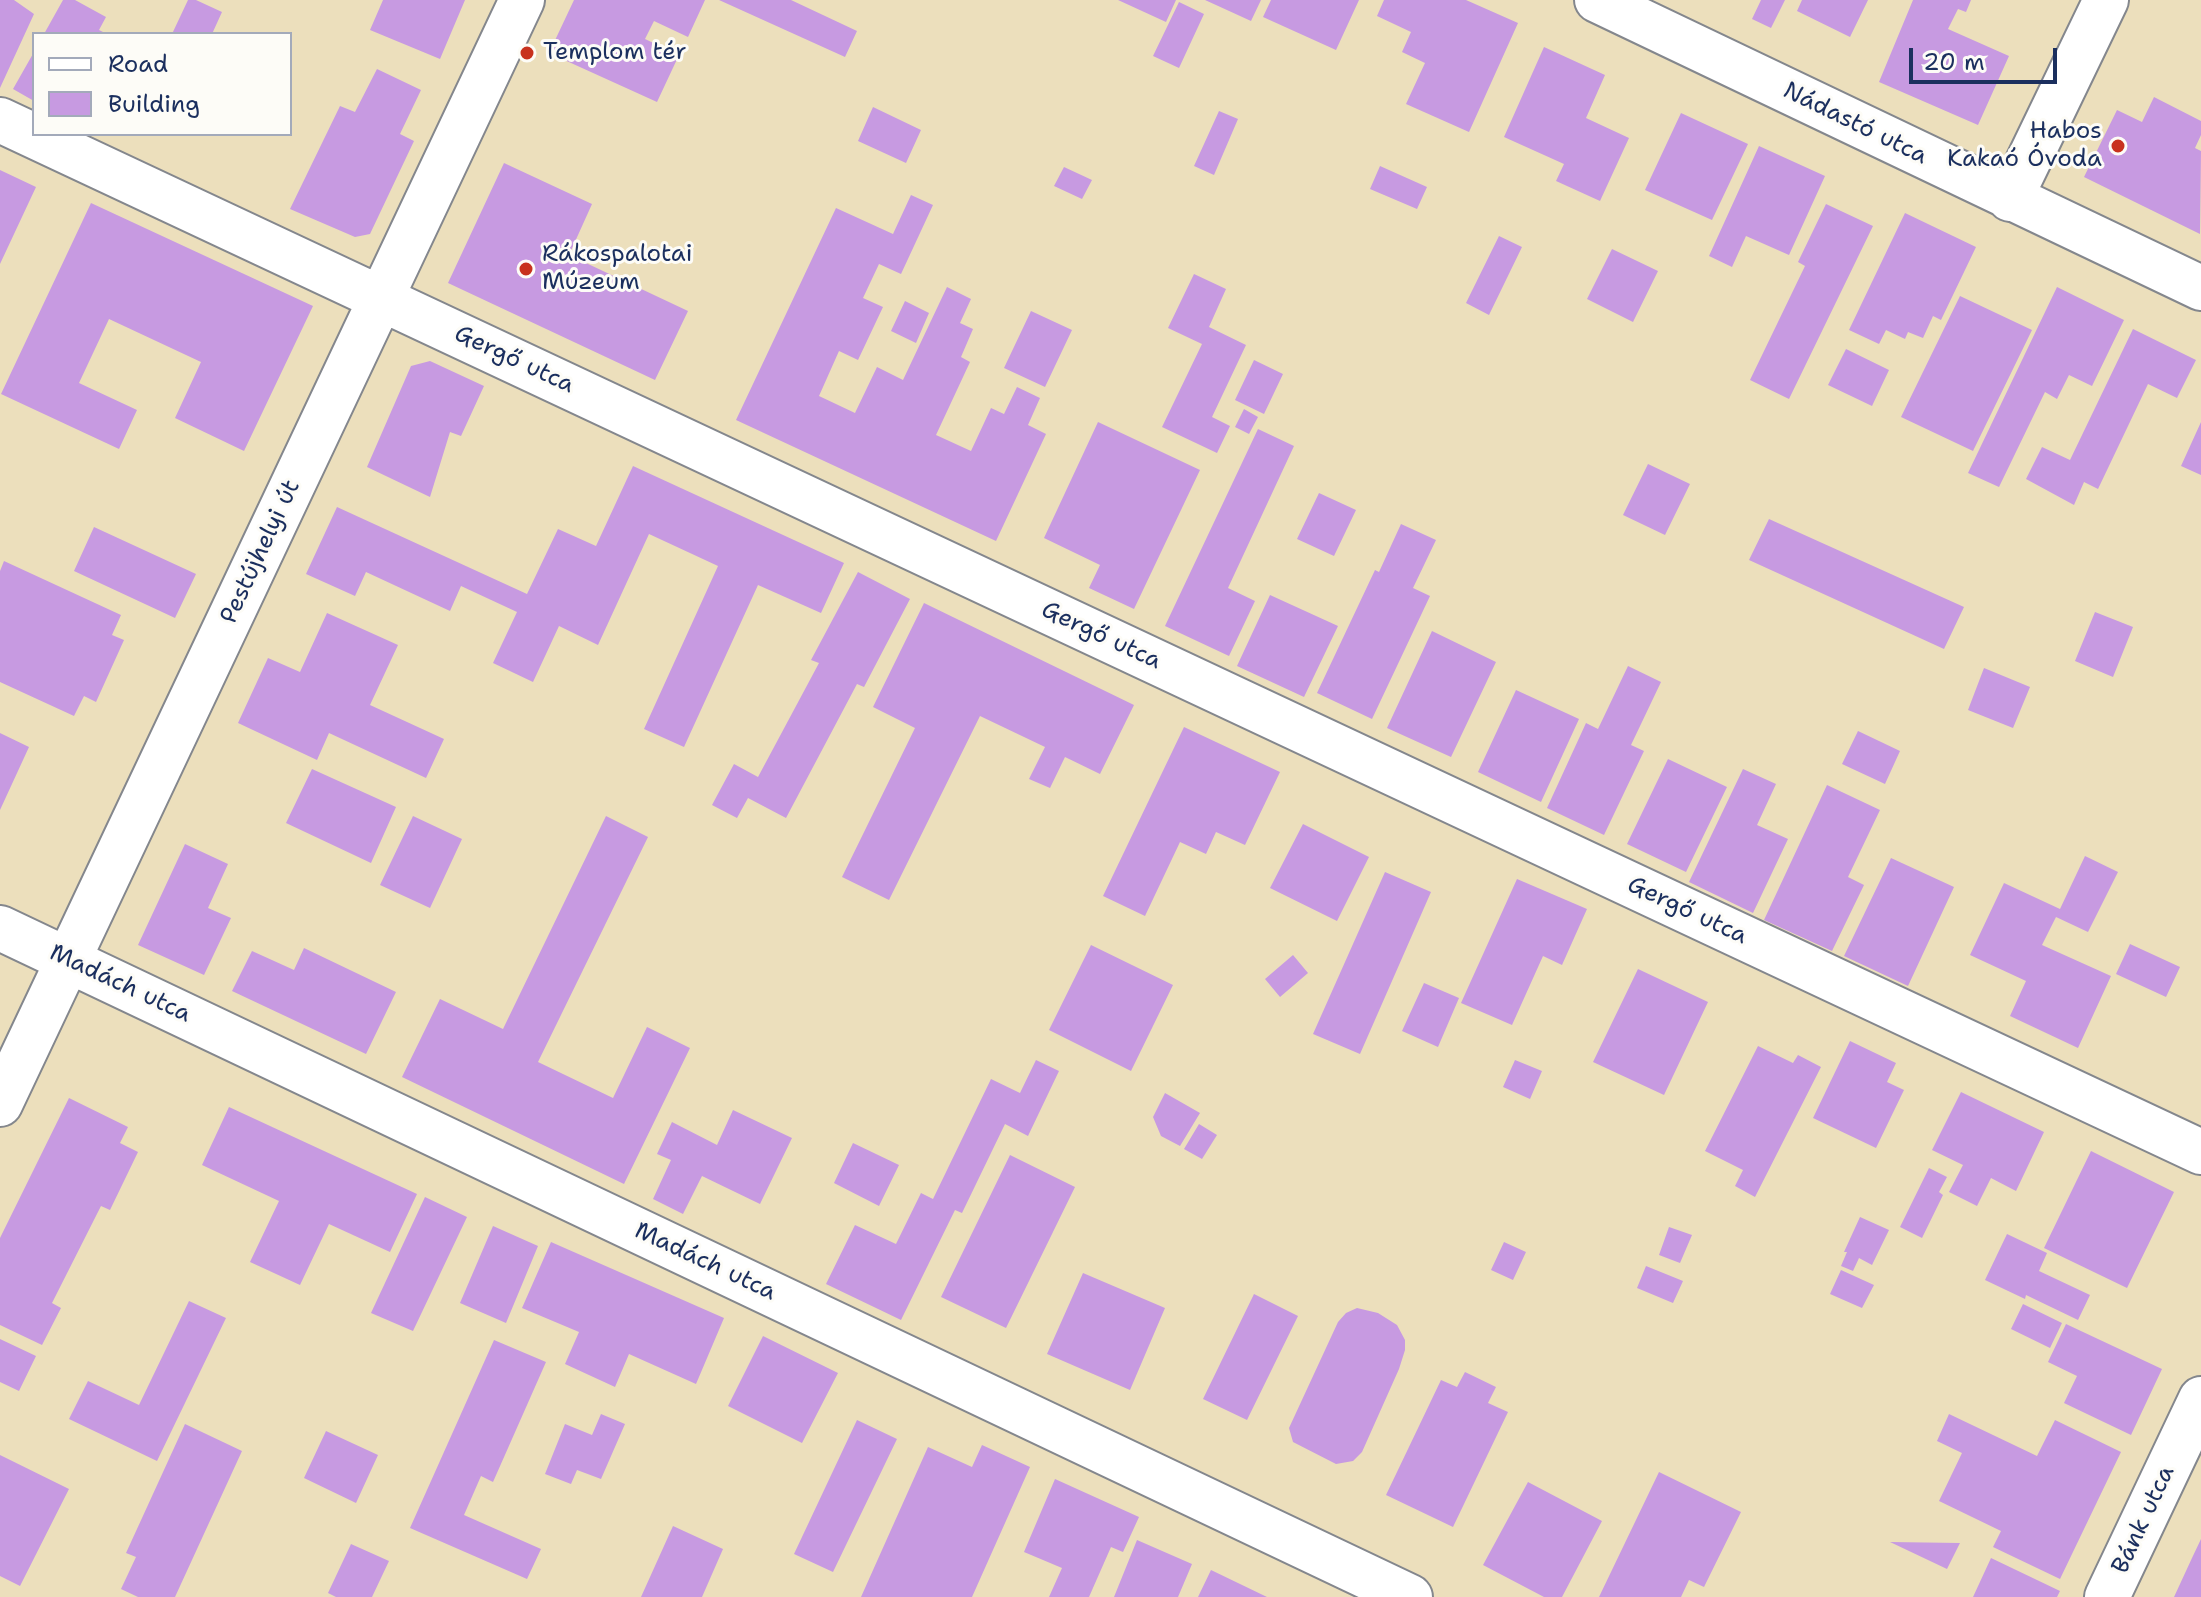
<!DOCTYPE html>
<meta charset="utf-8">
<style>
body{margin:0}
#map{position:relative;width:2201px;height:1597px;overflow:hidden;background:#ecdfbc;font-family:"Shantell Sans",sans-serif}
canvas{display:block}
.legend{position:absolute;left:32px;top:32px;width:260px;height:104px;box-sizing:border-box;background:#fdfcf7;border:2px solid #a3aaba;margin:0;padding:10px 14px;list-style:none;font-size:24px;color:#1b2f5e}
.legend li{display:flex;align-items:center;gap:16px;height:40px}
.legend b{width:40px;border:2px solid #a3aaba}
.scale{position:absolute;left:1909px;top:48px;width:148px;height:36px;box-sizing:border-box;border:4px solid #1b2f5e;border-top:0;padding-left:10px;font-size:24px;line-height:28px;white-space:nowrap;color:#1b2f5e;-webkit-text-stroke:6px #fdfcf7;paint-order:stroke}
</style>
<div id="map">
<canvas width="2201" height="1597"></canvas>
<ul class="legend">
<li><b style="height:10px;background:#fff"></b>Road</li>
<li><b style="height:22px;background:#c79ae1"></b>Building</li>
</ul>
<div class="scale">20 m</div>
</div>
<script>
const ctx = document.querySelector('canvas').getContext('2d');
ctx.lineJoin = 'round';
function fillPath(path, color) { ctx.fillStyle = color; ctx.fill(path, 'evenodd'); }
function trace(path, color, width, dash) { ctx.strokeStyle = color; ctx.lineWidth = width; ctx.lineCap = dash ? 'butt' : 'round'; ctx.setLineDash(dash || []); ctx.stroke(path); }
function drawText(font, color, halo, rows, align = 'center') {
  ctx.font = font + ' "Shantell Sans",sans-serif'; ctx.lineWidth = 6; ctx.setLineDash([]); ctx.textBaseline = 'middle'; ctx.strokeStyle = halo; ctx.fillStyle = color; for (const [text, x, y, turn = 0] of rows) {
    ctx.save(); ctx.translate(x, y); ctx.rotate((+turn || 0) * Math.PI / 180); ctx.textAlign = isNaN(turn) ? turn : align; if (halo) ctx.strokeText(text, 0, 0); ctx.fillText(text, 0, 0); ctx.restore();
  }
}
const building = new Path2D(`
 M 0,0 L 14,0 L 34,14 L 0,88 Z
 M 63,0 L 75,0 L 106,17 L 99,30 L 107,34 L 44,34 Z
 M 188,0 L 196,0 L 222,12 L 212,34 L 172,34 Z
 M 383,0 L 465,0 L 440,59 L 370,30 Z
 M 574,0 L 705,0 L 688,37 L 654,21 L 645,39 L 679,55 L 657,102 L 549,53 Z
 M 719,0 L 791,0 L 857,31 L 845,57 Z
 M 1118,0 L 1176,0 L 1166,22 Z
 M 1205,0 L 1261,0 L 1251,21 Z
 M 1271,0 L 1359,0 L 1336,50 L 1263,17 Z
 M 1384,0 L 1466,0 L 1518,23 L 1469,132 L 1406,104 L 1425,63 L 1402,52 L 1411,32 L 1377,16 Z
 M 1761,0 L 1785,0 L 1771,28 L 1752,19 Z
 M 1802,0 L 1868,0 L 1850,37 L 1797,11 Z
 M 1913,0 L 1971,0 L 1966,12 L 1958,9 L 1948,29 L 2009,56 L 1978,125 L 1879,82 Z
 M 1179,2 L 1204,14 L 1179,68 L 1153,56 Z
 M 1544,47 L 1605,75 L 1586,118 L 1629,138 L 1600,201 L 1556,181 L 1564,164 L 1504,137 Z
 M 34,52 L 34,101 L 13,89 Z
 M 377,69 L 421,90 L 400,134 L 414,141 L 370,234 L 355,237 L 290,209 L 340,106 L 355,112 Z
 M 2154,97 L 2201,121 L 2201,135 L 2195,148 L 2201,151 L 2200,234 L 2084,177 L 2117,110 L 2142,122 Z
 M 873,107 L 921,130 L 906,163 L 858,141 Z
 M 1219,111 L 1238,119 L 1214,175 L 1194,166 Z
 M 1681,113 L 1748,144 L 1712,220 L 1645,190 Z
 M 1759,146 L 1825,176 L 1789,255 L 1746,236 L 1732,267 L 1709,256 Z
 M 504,163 L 592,204 L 569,255 L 688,311 L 655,380 L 448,283 Z
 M 1380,166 L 1427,187 L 1417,209 L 1370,189 Z
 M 1064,167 L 1092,180 L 1082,199 L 1054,186 Z
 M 0,170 L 36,187 L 0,264 Z
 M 911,195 L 933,205 L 901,274 L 879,264 L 863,298 L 883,307 L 858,360 L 839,351 L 819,396 L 855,413 L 877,367 L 903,380 L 947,287 L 971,299 L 960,323 L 973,329 L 961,357 L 970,362 L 936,435 L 971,451 L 991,408 L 1004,414 L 1017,387 L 1040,398 L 1028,425 L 1046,434 L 996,541 L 736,420 L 836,208 L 893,234 Z
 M 91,203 L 313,306 L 244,451 L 175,418 L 201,362 L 109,319 L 79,383 L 137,410 L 119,449 L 1,394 Z
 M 1826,204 L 1873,226 L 1789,399 L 1750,380 L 1805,266 L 1798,262 Z
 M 1905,213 L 1976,247 L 1941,320 L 1933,316 L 1923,338 L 1908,332 L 1905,339 L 1886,330 L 1879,344 L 1849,330 Z
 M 1499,236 L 1522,247 L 1489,315 L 1466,303 Z
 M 1612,249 L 1658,271 L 1633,322 L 1587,299 Z
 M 1194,274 L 1226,289 L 1209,327 L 1246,345 L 1212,417 L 1230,426 L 1217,453 L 1162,427 L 1202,344 L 1168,328 Z
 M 2057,287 L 2124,320 L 2092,386 L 2069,375 L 2057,399 L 2045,392 L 1999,487 L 1968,473 Z
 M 1960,296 L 2032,330 L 1973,451 L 1901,417 Z
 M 905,301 L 929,313 L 916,343 L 891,331 Z
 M 1031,311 L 1072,330 L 1045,387 L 1004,368 Z
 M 2133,329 L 2196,360 L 2177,398 L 2148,384 L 2098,489 L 2084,482 L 2074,505 L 2026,479 L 2042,447 L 2070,460 Z
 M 1846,349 L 1889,370 L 1872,406 L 1828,385 Z
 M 1254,360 L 1283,374 L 1264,414 L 1235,400 Z
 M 430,361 L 484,386 L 461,436 L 450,432 L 430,497 L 367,467 L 411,366 Z
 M 1244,409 L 1258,417 L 1249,434 L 1235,427 Z
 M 1098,422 L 1200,470 L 1134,609 L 1089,588 L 1100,565 L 1044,538 Z
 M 2201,422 L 2201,475 L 2181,466 Z
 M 1258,429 L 1294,446 L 1228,588 L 1255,601 L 1229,656 L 1165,626 Z
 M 1648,464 L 1690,484 L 1665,535 L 1623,515 Z
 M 633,466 L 844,563 L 821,613 L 758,585 L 684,747 L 644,729 L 718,566 L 649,534 L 598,645 L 559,626 L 533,682 L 493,663 L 517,612 L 461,586 L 450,611 L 366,572 L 355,596 L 306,574 L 337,507 L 527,594 L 558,529 L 596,546 Z
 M 1319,493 L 1356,510 L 1334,556 L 1297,539 Z
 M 1769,519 L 1964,607 L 1944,649 L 1749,560 Z
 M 1401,524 L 1436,540 L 1413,588 L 1430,596 L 1372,719 L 1317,693 L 1375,570 L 1379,572 Z
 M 94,527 L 196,574 L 175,618 L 74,571 Z
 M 4,561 L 121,615 L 112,635 L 124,640 L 96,702 L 84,696 L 74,716 L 0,682 L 0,571 Z
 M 858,572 L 910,599 L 864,687 L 857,684 L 786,818 L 748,798 L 737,818 L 712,805 L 734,764 L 758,777 L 819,663 L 811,660 Z
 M 1270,595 L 1338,626 L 1304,697 L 1237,666 Z
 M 924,603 L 1134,705 L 1100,774 L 1065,757 L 1050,788 L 1029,779 L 1045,747 L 980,716 L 889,900 L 842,877 L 915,728 L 873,707 Z
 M 2095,612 L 2133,627 L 2113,677 L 2075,661 Z
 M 327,613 L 398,645 L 370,705 L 444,739 L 426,778 L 329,733 L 317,760 L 238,723 L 268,658 L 300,672 Z
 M 1432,631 L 1496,662 L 1451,757 L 1387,728 Z
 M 1628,666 L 1661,682 L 1631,745 L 1644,751 L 1604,835 L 1547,808 L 1586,723 L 1598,729 Z
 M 1984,668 L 2030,687 L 2013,728 L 1968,710 Z
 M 1516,690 L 1579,719 L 1541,802 L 1478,772 Z
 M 1184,727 L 1280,772 L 1245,845 L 1216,832 L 1206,854 L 1180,842 L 1145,916 L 1103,896 Z
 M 1858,731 L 1900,751 L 1885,784 L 1842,764 Z
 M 0,733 L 29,747 L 0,810 Z
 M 1668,759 L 1727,787 L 1686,872 L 1627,844 Z
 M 312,769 L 396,807 L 371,863 L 286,823 Z
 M 1743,769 L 1776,784 L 1757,825 L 1788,839 L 1753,913 L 1689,882 Z
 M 1827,785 L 1880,810 L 1848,877 L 1864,885 L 1832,951 L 1764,920 Z
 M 413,816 L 462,839 L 430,908 L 380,885 Z
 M 606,816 L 648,837 L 538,1062 L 613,1098 L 647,1027 L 690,1048 L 624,1184 L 402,1077 L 440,999 L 503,1029 Z
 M 1303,824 L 1369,857 L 1337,921 L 1270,888 Z
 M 185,844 L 228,864 L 208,908 L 231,918 L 204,975 L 138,945 Z
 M 2085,856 L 2118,872 L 2088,932 L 2056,917 L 2042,945 L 2111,976 L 2078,1048 L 2010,1016 L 2026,981 L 1970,955 L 2004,883 L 2060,909 Z
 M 1891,858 L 1954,887 L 1908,986 L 1844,956 Z
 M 1385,872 L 1431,892 L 1360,1054 L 1313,1034 Z
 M 1517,879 L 1587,909 L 1562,965 L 1543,956 L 1512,1025 L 1461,1003 Z
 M 2130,944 L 2180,967 L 2166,997 L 2116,974 Z
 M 1091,945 L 1173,985 L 1131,1071 L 1049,1030 Z
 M 304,948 L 396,992 L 366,1054 L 232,991 L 252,951 L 294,970 Z
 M 1293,955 L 1308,973 L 1280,997 L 1265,979 Z
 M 1638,969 L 1708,1002 L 1664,1095 L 1593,1062 Z
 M 1424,983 L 1459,998 L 1438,1047 L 1402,1031 Z
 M 1850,1041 L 1896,1063 L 1887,1082 L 1904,1090 L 1876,1148 L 1813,1118 Z
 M 1758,1046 L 1793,1063 L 1798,1055 L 1821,1067 L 1755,1197 L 1735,1186 L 1743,1170 L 1705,1151 Z
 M 1036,1060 L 1059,1071 L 1028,1136 L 1005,1124 L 962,1213 L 955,1210 L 901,1320 L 826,1284 L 855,1225 L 896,1244 L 921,1193 L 933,1199 L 991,1079 L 1020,1093 Z
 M 1515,1060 L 1542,1071 L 1530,1099 L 1503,1087 Z
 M 1961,1092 L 2044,1132 L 2016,1191 L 1991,1178 L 1977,1206 L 1949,1192 L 1963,1165 L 1932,1150 Z
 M 1165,1093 L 1200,1113 L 1180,1146 L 1161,1136 L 1153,1117 Z
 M 69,1098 L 128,1127 L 120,1143 L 138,1152 L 110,1210 L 101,1206 L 52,1303 L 61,1308 L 42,1345 L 0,1325 L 0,1238 Z
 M 229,1107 L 417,1194 L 390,1252 L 329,1224 L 300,1285 L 250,1262 L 279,1201 L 202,1165 Z
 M 733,1110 L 792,1138 L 760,1204 L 702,1176 L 683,1214 L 653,1199 L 671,1160 L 657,1154 L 672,1122 L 717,1145 Z
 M 1199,1124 L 1217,1135 L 1202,1159 L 1184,1149 Z
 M 853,1143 L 899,1165 L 879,1206 L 834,1183 Z
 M 2091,1151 L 2174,1192 L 2127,1288 L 2044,1248 Z
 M 1010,1155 L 1075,1187 L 1006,1328 L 941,1297 Z
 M 1929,1168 L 1947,1177 L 1939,1192 L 1943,1195 L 1922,1238 L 1900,1227 Z
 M 425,1197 L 467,1217 L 413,1331 L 371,1313 Z
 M 1860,1217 L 1889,1230 L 1872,1265 L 1859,1258 L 1853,1271 L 1841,1266 L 1847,1252 L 1844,1252 Z
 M 493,1226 L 538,1246 L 506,1323 L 460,1303 Z
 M 1669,1227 L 1692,1235 L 1680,1263 L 1659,1255 Z
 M 2007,1234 L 2047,1253 L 2039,1271 L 2090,1295 L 2078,1320 L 2026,1295 L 2025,1299 L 1985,1280 Z
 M 551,1242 L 724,1318 L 696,1384 L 629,1354 L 615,1387 L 565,1364 L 579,1332 L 522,1308 Z
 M 1504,1242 L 1526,1252 L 1513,1280 L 1491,1270 Z
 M 1646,1266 L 1683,1281 L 1673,1303 L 1637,1288 Z
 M 1841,1270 L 1874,1285 L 1862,1308 L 1830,1294 Z
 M 1083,1273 L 1165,1308 L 1130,1390 L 1047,1354 Z
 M 1254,1294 L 1298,1316 L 1247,1420 L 1203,1399 Z
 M 189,1301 L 226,1318 L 157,1461 L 69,1419 L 88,1381 L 139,1405 Z
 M 2023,1304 L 2062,1323 L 2050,1348 L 2011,1329 Z
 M 1357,1308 L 1378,1313 L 1397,1325 L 1405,1340 L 1405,1350 L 1399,1369 L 1362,1452 L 1353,1461 L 1336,1464 L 1293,1442 L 1289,1428 L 1338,1322 L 1346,1313 Z
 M 2066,1324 L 2162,1369 L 2131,1435 L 2064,1403 L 2077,1376 L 2048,1362 Z
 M 763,1336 L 838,1373 L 802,1443 L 728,1406 Z
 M 0,1339 L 36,1356 L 19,1391 L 0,1382 Z
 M 494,1340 L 546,1362 L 493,1482 L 481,1476 L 464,1515 L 541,1549 L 527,1579 L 410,1528 Z
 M 1465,1372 L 1496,1387 L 1488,1403 L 1508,1412 L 1453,1527 L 1386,1495 L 1441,1380 L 1457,1387 Z
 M 601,1414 L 625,1424 L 601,1479 L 577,1470 L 571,1484 L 545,1474 L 565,1424 L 592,1435 Z
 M 1949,1414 L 2037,1456 L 2055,1420 L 2121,1452 L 2060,1579 L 1993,1547 L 2001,1531 L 1939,1501 L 1962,1453 L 1937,1441 Z
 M 857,1420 L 897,1439 L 833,1572 L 794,1554 Z
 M 185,1424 L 242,1451 L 175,1597 L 138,1597 L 121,1589 L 136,1557 L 126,1553 Z
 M 326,1431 L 378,1455 L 356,1503 L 304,1478 Z
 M 982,1445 L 1030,1467 L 972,1597 L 861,1597 L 928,1447 L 972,1467 Z
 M 0,1455 L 69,1489 L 20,1586 L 0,1576 Z
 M 1659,1472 L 1741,1512 L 1704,1587 L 1689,1580 L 1681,1597 L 1599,1597 Z
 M 1055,1479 L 1139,1517 L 1123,1552 L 1111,1547 L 1089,1597 L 1049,1597 L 1062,1568 L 1024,1552 Z
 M 1528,1482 L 1602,1521 L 1562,1597 L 1544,1597 L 1483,1565 Z
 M 673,1526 L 723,1549 L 702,1597 L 641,1597 Z
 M 2201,1539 L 2201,1597 L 2174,1597 L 2192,1558 Z
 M 1137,1540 L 1192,1564 L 1178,1597 L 1114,1597 Z
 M 1890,1542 L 1960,1543 L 1947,1569 Z
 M 351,1544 L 389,1561 L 372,1597 L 336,1597 L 328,1593 Z
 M 1991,1558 L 2060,1591 L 2057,1597 L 1973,1597 Z
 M 1211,1570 L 1267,1597 L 1198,1597 Z`);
const minor = new Path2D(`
 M 1597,0 L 2201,288
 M 0,120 L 2201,1152
 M 2010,199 L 2106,0
 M 0,928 L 1410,1597
 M 0,1104 L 522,0
 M 2107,1597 L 2201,1399`);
const markers = [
 [527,53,8,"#c8321e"],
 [2118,146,8,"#c8321e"],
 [526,269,8,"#c8321e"]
];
const poiNames = [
 ["Templom tér",543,53],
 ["Habos",2102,132,"right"],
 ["Kakaó Óvoda",2102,160,"right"],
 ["Rákospalotai",542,255],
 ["Múzeum",542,283]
];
const streetNames = [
 ["Nádastó utca",1855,124,26],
 ["Gergő utca",514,360,25],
 ["Pestújhelyi út",261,552,-65],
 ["Gergő utca",1101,636,25],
 ["Gergő utca",1687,911,25],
 ["Madách utca",120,984,25],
 ["Madách utca",705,1262,25],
 ["Bánk utca",2144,1520,-65]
];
fillPath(building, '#c79ae1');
trace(minor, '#84878d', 48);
trace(minor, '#fff', 44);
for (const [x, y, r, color] of markers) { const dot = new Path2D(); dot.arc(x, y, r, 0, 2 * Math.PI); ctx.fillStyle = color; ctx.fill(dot); trace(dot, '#fdfcf7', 3); }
drawText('24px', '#1b2f5e', '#fdfcf7', poiNames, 'left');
drawText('24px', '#1b2f5e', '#fdfcf7', streetNames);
</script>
